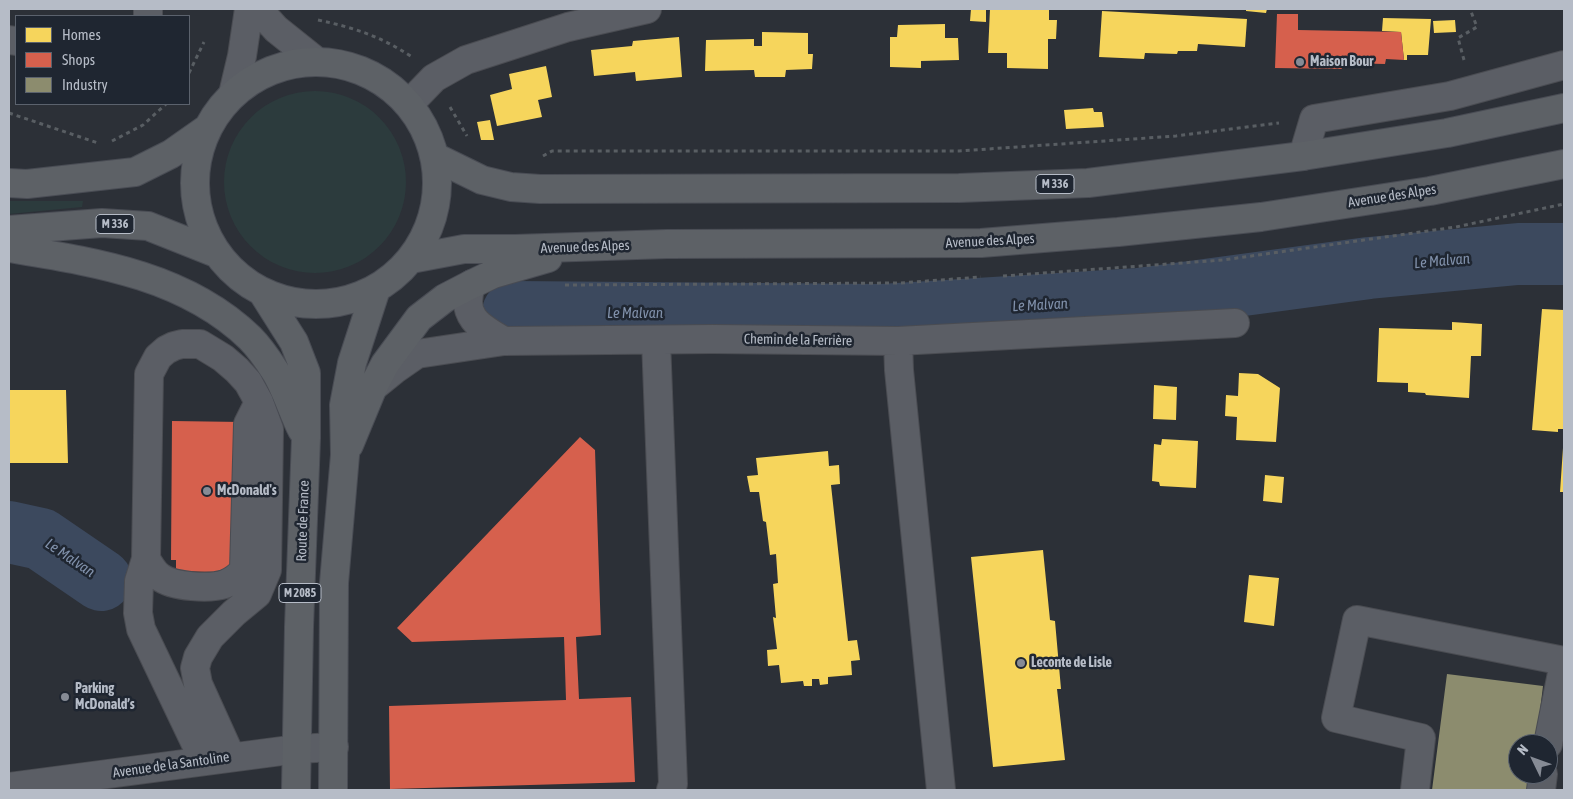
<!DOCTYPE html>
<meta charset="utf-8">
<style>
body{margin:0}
#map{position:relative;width:1573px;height:799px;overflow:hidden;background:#2c3037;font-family:"Asap Condensed",sans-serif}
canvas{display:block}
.frame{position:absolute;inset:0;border:10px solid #b6bcc7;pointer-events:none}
.legend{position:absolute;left:15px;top:15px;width:175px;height:90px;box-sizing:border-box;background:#1f2631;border:1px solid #5b626d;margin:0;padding:6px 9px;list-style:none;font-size:15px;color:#b6bcc7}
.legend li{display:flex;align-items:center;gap:10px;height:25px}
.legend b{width:25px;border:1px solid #5b626d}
.north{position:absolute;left:1508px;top:734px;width:50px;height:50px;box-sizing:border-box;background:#1f2631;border:1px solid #5b626d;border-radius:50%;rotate:312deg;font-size:14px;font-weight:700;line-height:20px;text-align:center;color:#b6bcc7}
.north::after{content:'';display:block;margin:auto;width:18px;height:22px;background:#868b95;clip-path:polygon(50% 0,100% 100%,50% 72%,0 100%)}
</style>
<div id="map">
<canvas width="1573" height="799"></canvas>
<div class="frame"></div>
<ul class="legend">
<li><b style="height:14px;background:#f6d55c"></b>Homes</li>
<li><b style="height:14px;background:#d6604d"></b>Shops</li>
<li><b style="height:14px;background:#8c8c6e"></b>Industry</li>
</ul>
<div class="north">N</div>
</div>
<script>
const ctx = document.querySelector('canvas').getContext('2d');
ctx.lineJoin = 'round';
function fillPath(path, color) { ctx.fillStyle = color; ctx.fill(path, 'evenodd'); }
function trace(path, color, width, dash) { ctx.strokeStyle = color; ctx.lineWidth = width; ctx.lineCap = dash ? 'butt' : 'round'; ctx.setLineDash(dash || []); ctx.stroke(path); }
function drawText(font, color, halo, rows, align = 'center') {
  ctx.font = font + ' "Asap Condensed",sans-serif'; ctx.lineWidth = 5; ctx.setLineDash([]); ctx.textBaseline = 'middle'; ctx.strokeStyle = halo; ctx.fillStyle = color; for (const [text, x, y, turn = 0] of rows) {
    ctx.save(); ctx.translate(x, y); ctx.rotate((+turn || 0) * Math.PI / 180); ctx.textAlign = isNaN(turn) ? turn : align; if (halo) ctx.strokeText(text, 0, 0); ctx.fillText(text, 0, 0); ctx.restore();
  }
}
const green = new Path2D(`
 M224 182a91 91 0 1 1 182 0a91 91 0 1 1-182 0Z
 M 9,201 L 83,201 L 82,207 L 9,214 Z`);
const homes = new Path2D(`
 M 971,9 L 986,9 L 986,22 L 970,21 Z
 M 990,9 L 1049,9 L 1049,20 L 1057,20 L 1056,39 L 1048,39 L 1048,69 L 1007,68 L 1007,53 L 988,53 Z
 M 1246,9 L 1267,9 L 1266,13 L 1246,11 Z
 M 1102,11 L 1247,19 L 1245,47 L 1198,44 L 1197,51 L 1178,51 L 1177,54 L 1145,53 L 1144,59 L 1099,57 Z
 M 1383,18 L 1431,19 L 1428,55 L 1407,55 L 1407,60 L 1404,60 L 1401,32 L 1382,31 Z
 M 1455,20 L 1456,32 L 1434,33 L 1433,21 Z
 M 945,24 L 945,38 L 958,38 L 959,60 L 921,61 L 921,68 L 890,67 L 890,37 L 897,37 L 898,25 Z
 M 762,32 L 808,33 L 808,54 L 813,54 L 812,69 L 786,70 L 785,77 L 755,77 L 754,70 L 705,71 L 706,40 L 754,39 L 754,46 L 762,46 Z
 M 679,37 L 682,77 L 636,81 L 635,72 L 594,76 L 591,50 L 632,46 L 633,41 Z
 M 546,66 L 552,97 L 538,100 L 542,117 L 497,126 L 490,95 L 512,89 L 509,74 Z
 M 1093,108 L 1094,112 L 1102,112 L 1104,127 L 1066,129 L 1064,110 Z
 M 490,120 L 494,140 L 481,140 L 477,122 Z
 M 1542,309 L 1564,310 L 1564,429 L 1558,429 L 1558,432 L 1532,430 Z
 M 1452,322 L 1482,324 L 1481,356 L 1471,356 L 1469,398 L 1426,395 L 1425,393 L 1408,392 L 1408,383 L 1377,382 L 1379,328 L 1452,330 Z
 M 1239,373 L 1258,374 L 1280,388 L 1276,442 L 1236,440 L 1237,417 L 1225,416 L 1226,395 L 1238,396 Z
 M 1154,385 L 1177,387 L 1176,420 L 1153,419 Z
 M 9,390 L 66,390 L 68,463 L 9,463 Z
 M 1162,439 L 1198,441 L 1196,488 L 1160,486 L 1159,482 L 1152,481 L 1154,444 L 1161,445 Z
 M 1563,448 L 1564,448 L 1564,492 L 1560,492 Z
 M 828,451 L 829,466 L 839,465 L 840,484 L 831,485 L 848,641 L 857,640 L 860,660 L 851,661 L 852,675 L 828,677 L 828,684 L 820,685 L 819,679 L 812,679 L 812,686 L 804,686 L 803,681 L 781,683 L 779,665 L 768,666 L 767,650 L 777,649 L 773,617 L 776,618 L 773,584 L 778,583 L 776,554 L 770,555 L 766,522 L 763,521 L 759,492 L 750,492 L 747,476 L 758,475 L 756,458 Z
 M 1265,475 L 1284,477 L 1282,503 L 1263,501 Z
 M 1043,550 L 1050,620 L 1055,621 L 1061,689 L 1057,689 L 1065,760 L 993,767 L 971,557 Z
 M 1249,575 L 1279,578 L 1274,626 L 1244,622 Z`);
const shops = new Path2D(`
 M 1277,14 L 1298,14 L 1298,30 L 1401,32 L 1404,60 L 1386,59 L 1385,64 L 1343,63 L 1342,69 L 1275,68 Z
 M 172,421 L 242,422 L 238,568 L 224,568 L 224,576 L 214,575 L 214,572 L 176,571 L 176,560 L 171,560 Z
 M 580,437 L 595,450 L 601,635 L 576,637 L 579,699 L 631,697 L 635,782 L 390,789 L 389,706 L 566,700 L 564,637 L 412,642 L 397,628 Z`);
const industry = new Path2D(`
 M 1447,674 L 1543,686 L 1536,744 L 1518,744 L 1518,774 L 1532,774 L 1530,790 L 1432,790 Z`);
const river = new Path2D(`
 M 513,312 L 882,315 L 1139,299 L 1369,268 L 1518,254 L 1564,254
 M 9,532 L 41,539 L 101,580`);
const path = new Path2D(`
 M 318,20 C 355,28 380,36 412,57
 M 1464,60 L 1458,38 L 1477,27 L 1470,9
 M 189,73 L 204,42
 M 450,107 L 467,136
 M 9,113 L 98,143
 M 112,141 L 143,125 L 166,104
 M 543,156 L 552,151 L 959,151 L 1176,136 L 1279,123
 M 1003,276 L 1223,260 L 1456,227 L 1564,204
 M 565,285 L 900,283 L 981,277`);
const minor = new Path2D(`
 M 258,9 L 276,29 L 316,61
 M 148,16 L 148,9
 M 9,40 L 16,41
 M 233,94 L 242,56 L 249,9
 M 409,104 L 434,78 L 466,60 L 568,27 L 647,9
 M 1303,156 L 1314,119 L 1450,96 L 1564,65
 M 472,284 C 459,315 479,327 504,341
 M 656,340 L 673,784 L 671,790
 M 898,341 L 899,370 L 941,790
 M 373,387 L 394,370 L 417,354 L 504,341 L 713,339 L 898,341 L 1235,323
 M 146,559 C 150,566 154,573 160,577 C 173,587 210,589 225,584 C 233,581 239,576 244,570 L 248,424 L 259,402
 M 1548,744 L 1564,663
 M 204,761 L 141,629 L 138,613 L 139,581 L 146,559 L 149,374 L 158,357 L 166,350 L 174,346 L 182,344 L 200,344 L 223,358 L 237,370 L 248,382 L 259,402 L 269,429 L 267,570 L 257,594 L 234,613 L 210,637 L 198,657 L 195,668 L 198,684 L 231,757
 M 9,787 L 297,749 L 334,747
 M 1415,790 L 1421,738 L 1336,718 L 1357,620 L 1564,661
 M 1541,790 L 1543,774`);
const major = new Path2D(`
 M195 183a121 121 0 1 1 242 0a121 121 0 1 1-242 0Z
 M 435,157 L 482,180 L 511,187 L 540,189 L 959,188 L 1088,183 L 1303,156 L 1447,133 L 1564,108
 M 9,183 L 27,184 L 135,172 L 171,154 L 208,128
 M 9,230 L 102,223 L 148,226 L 216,253
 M 9,248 C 94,262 185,275 250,338 C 259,347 268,360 275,371 C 285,386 293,413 302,430
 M 411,259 L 464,249 L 515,249 L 667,244 L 981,243 L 1118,232 L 1261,217 L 1430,191 L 1564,164
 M 263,293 L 294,342 L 306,373 L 306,438 L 299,627 L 296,790
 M 349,445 L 373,387 L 385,364 L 419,318 L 445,298 L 472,284 L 493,274 L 548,258
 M 333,790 L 334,583 L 345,455 L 344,405 L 352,363 L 376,289`);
const markers = [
 [1300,62,5,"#868b95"],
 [207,491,5,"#868b95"],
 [1021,663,5,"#868b95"],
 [65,697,5,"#868b95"]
];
const shields = [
 [1055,184,38],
 [115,224,38],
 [300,593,42]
];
const shieldNames = [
 ["M 336",1055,184],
 ["M 336",115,224],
 ["M 2085",300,593]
];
const poiNames = [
 ["Maison Bour",1310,62],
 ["McDonald's",217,491],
 ["Leconte de Lisle",1031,663],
 ["Parking",75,689],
 ["McDonald’s",75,705]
];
const streetNames = [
 ["Avenue des Alpes",1392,196,-9],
 ["Avenue des Alpes",990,241,-3],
 ["Avenue des Alpes",585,247,-2],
 ["Chemin de la Ferrière",798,340,1],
 ["Route de France",303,521,-88],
 ["Avenue de la Santoline",171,765,-8]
];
const waterNames = [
 ["Le Malvan",1442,261,-5],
 ["Le Malvan",1040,305,-3],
 ["Le Malvan",635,313],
 ["Le Malvan",70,558,34]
];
fillPath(green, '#2c3b3d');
fillPath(homes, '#f6d55c');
fillPath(shops, '#d6604d');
fillPath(industry, '#8c8c6e');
trace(river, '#3c495e', 62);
trace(minor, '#4a4c52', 30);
trace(major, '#494c54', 30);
trace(path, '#595e63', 3, [4, 4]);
trace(minor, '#5b5e65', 28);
trace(major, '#5d6166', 28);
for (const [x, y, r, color] of markers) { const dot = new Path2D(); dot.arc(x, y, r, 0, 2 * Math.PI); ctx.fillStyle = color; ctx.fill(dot); trace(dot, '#1f2631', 2); }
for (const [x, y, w] of shields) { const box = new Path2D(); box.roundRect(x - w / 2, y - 9.5, w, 19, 4); ctx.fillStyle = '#1f2631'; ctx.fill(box); trace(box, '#b6bcc7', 1); }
drawText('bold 12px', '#b6bcc7', null, shieldNames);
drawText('bold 14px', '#b6bcc7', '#1f2631', poiNames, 'left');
drawText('14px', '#b6bcc7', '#1f2631', streetNames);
drawText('italic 15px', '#8191ab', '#1f2631', waterNames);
</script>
